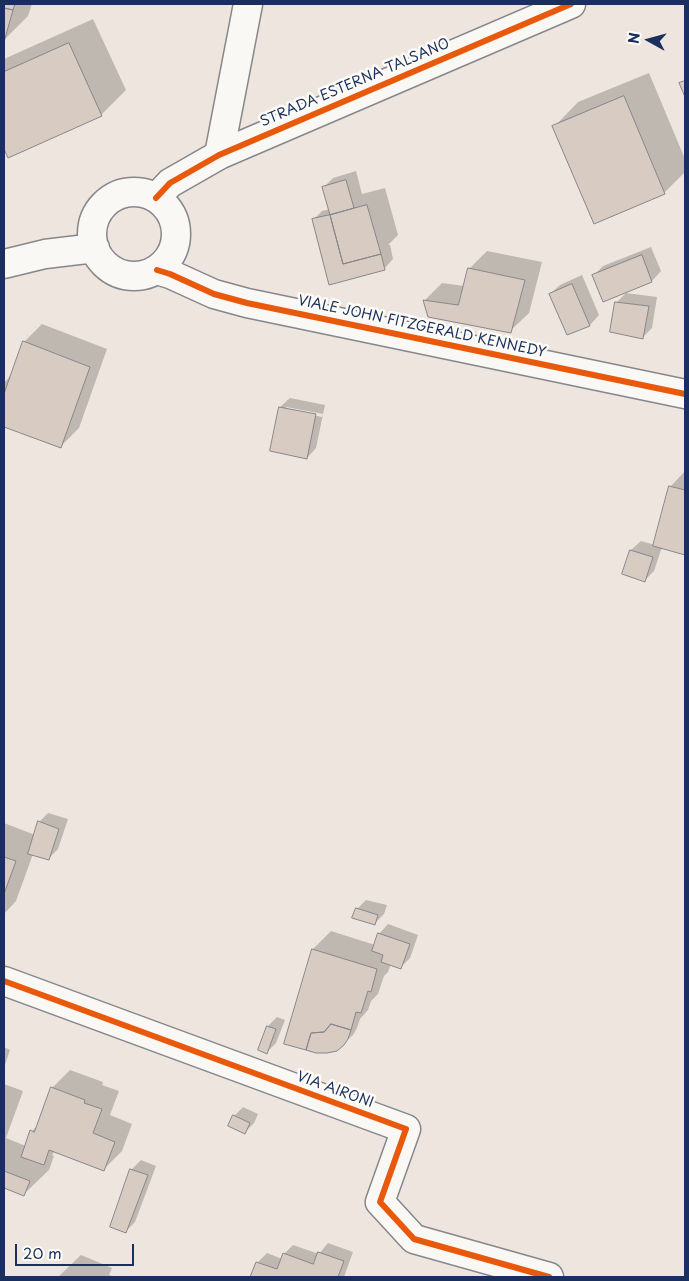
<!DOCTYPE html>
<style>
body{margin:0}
#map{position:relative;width:689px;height:1281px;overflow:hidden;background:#eee6de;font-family:"Playpen Sans",sans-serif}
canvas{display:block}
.frame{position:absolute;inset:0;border:5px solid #1b2f5e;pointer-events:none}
.north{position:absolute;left:624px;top:15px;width:50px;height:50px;-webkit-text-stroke:4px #fdfcf7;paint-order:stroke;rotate:277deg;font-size:14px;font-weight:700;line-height:20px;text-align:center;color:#1b2f5e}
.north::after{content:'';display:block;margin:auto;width:18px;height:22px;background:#1b2f5e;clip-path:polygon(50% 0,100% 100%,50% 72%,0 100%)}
.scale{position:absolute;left:15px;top:1244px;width:119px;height:22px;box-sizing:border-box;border:2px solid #1b2f5e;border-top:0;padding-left:6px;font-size:15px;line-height:18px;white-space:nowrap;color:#1b2f5e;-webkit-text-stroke:4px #fdfcf7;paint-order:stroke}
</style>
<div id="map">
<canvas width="689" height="1281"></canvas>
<div class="frame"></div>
<div class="north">N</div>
<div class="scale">20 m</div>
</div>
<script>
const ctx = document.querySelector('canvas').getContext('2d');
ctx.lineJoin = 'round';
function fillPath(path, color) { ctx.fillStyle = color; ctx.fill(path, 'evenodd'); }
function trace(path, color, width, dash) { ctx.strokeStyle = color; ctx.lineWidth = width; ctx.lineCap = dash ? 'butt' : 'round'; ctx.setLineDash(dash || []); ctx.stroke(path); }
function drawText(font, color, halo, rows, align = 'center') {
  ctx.font = font + ' "Playpen Sans",sans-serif'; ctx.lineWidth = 5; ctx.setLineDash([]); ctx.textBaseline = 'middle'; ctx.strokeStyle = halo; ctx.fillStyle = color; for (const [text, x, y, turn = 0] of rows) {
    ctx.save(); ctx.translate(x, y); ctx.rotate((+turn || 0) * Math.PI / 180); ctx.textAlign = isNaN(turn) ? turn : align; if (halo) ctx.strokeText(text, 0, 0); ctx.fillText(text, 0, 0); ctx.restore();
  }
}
const shadow = new Path2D(`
 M 4,4 L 32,4 L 28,16 L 4,40 Z
 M 93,19 L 126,90 L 101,115 L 9,156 L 4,146 L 4,59 Z
 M 649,73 L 685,159 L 685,172 L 664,193 L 554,127 L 578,102 Z
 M 356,171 L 362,194 L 385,188 L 398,235 L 388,245 L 390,245 L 393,259 L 384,269 L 313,220 L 322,211 L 330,209 L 324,187 L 333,178 Z
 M 651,247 L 661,271 L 652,281 L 603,300 L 593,276 L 603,266 Z
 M 487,251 L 542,262 L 529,313 L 510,331 L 424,301 L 442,283 L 464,286 L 469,269 Z
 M 582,275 L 599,315 L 590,325 L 568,334 L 550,294 L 560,285 Z
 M 626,293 L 657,297 L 652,328 L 643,337 L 616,303 Z
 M 42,324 L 107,349 L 79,428 L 61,446 L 4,426 L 4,383 L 12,374 L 24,342 Z
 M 290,398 L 325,405 L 316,448 L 307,458 L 272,450 L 280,407 ZM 286,407 L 323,414 L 322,417 L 286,409 Z
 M 685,471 L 685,553 L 662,547 L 654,571 L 645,580 L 623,573 L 631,550 L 641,541 L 655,545 L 671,486 Z
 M 48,813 L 68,819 L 58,849 L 49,858 L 33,854 L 16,901 L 4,914 L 4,823 L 35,835 L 39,822 Z
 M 366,900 L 387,905 L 384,914 L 375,923 L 357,909 Z
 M 388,924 L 418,935 L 410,958 L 401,967 L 391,964 L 388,972 L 384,976 L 378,994 L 371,1001 L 368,1010 L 360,1019 L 357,1028 L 353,1035 L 343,1044 L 313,949 L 331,931 L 375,945 L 379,934 Z
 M 277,1017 L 285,1020 L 276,1043 L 267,1052 L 268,1026 Z
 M 4,1047 L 10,1050 L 4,1068 Z
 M 70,1070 L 103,1082 L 102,1085 L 119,1091 L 110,1115 L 132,1124 L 122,1151 L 104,1169 L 55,1151 L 52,1155 L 54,1156 L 49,1170 L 24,1194 L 4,1187 L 4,1084 L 23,1091 L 6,1138 L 26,1146 L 32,1131 L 39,1124 L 52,1088 Z
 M 243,1107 L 258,1114 L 254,1123 L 245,1132 L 234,1116 Z
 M 141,1160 L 156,1166 L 135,1222 L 126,1231 L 131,1170 Z
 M 328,1243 L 353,1252 L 344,1277 L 252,1277 L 257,1263 L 267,1253 L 282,1259 L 284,1254 L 293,1245 L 319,1254 Z
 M 81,1255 L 112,1268 L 109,1275 L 115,1277 L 58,1277 Z`);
const building = new Path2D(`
 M 4,4 L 15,4 L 13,10 L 4,8 Z
 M 4,8 L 13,10 L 4,42 Z
 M 69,43 L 102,116 L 8,158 L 4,149 L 4,72 Z
 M 685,81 L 685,97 L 679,83 Z
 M 624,96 L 665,194 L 594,224 L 552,126 Z
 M 346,180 L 354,208 L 330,215 L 322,187 Z
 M 367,205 L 381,254 L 343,264 L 330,215 Z
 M 330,215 L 343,264 L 381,254 L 385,270 L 329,285 L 312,219 Z
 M 642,255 L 652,282 L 603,302 L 592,275 Z
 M 468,268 L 525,280 L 511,333 L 428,317 L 423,300 L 458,305 Z
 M 572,284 L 590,326 L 567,335 L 549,294 Z
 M 615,302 L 649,306 L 643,339 L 610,332 Z
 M 23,341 L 90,367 L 61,448 L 4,427 L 4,394 Z
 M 279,407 L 316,414 L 307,459 L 270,451 Z
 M 669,486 L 685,490 L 685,555 L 653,546 Z
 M 630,550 L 653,557 L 645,582 L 622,574 Z
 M 38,821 L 59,829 L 49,860 L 28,854 Z
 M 4,857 L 16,861 L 4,894 Z
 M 356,908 L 378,915 L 375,925 L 352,918 Z
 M 378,933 L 410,944 L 401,969 L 381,962 L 383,955 L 372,951 Z
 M 312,949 L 377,969 L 371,992 L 368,991 L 361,1013 L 356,1012 L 351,1030 L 331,1024 L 324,1032 L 311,1033 L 306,1050 L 284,1044 Z
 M 331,1024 L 351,1030 L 348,1039 L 344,1045 L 337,1051 L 327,1053 L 316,1053 L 306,1050 L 311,1033 L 324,1032 Z
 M 267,1026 L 276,1029 L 267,1054 L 258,1050 Z
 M 51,1087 L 85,1100 L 84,1103 L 102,1109 L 93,1133 L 115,1142 L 104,1171 L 49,1150 L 44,1165 L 21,1157 L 30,1130 L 34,1132 Z
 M 233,1115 L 250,1123 L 245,1134 L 228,1126 Z
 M 130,1169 L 148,1175 L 126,1233 L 110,1227 Z
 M 4,1171 L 30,1181 L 24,1196 L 4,1188 Z
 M 318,1252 L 344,1261 L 338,1277 L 250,1277 L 256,1262 L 277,1269 L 283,1253 L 313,1264 Z`);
const street = new Path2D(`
 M 219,155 L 248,4
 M 4,981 L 406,1129 L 380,1202 L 414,1239 L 549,1277`);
const secondary = new Path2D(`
 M92 234a42 42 0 1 1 84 0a42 42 0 1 1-84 0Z
 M 156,198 L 170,183 L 219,155 L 571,4
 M 4,264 L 45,254 L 95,248
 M 157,270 L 170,274 L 214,294 L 247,303 L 685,394`);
const cycleway = new Path2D(`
 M 156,198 L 170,183 L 219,155 L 571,4
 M 157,270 L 170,274 L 214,294 L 247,303 L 685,394
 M 4,981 L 406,1129 L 380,1202 L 414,1239 L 549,1277`);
const streetNames = [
 ["STRADA ESTERNA TALSANO",355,83,-23],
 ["VIALE JOHN FITZGERALD KENNEDY",422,327,12],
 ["VIA AIRONI",335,1090,20]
];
fillPath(shadow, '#0003');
fillPath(building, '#d8ccc2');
trace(building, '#86868c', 1);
trace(street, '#86868c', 31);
trace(secondary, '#86868c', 31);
trace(street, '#f9f8f5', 28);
trace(secondary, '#f9f8f5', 28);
trace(cycleway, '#e8590c', 6);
drawText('14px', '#1b2f5e', '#fdfcf7', streetNames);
</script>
